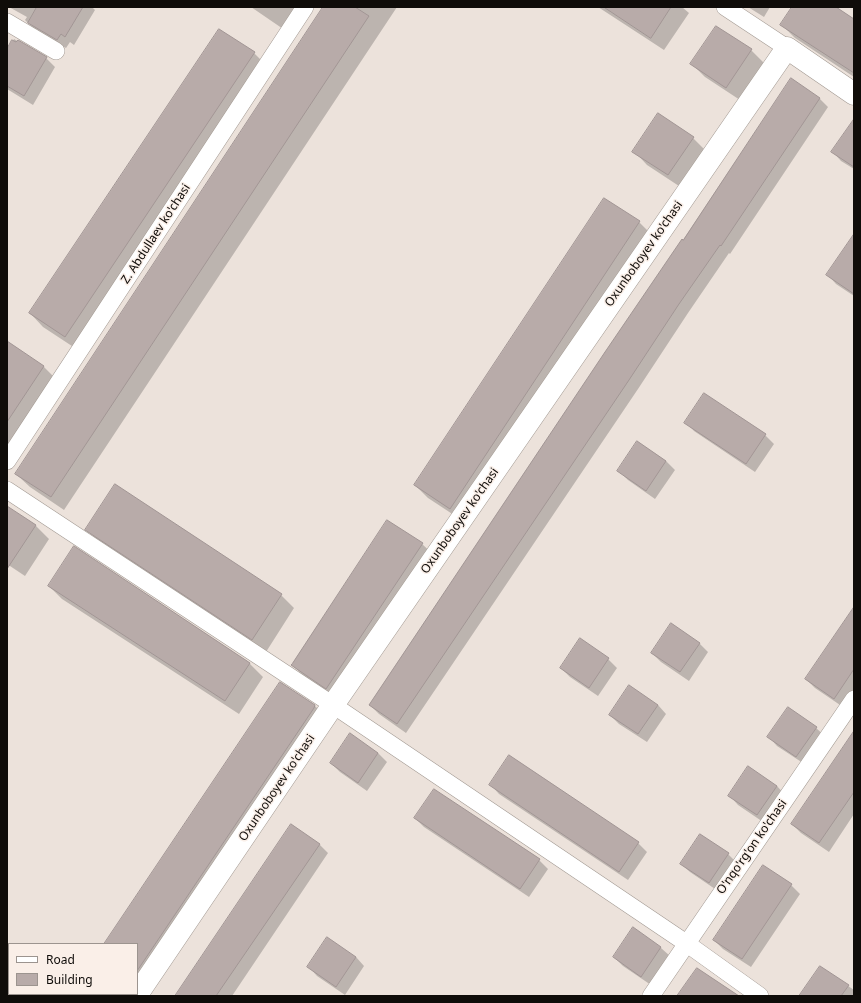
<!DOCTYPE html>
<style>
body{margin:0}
#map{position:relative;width:861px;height:1003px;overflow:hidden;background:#ece2db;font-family:"Noto Sans",sans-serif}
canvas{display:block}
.frame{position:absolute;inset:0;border:8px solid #0f0c09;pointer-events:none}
.legend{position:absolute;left:8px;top:943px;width:130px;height:52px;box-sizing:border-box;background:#faefe8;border:1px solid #9c948f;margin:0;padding:5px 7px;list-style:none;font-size:12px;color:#0f0c09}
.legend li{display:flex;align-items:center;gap:8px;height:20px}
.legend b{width:20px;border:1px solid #9c948f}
</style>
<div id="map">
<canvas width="861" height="1003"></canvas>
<div class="frame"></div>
<ul class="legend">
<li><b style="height:5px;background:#fff"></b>Road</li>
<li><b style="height:11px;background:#b8aba9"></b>Building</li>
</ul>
</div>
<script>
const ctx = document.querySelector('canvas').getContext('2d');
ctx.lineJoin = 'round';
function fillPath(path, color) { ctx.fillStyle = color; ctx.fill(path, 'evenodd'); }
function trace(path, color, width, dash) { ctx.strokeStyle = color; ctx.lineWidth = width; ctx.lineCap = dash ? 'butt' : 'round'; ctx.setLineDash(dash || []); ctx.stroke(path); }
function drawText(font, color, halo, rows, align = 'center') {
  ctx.font = font + ' "Noto Sans",sans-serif'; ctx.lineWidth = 3; ctx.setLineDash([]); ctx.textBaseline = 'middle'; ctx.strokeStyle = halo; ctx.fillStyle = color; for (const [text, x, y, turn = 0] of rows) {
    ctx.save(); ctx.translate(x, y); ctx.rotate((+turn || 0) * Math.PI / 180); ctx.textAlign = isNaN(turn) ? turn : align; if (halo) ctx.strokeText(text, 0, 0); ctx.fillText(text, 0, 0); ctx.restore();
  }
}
const shadow = new Path2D(`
 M 9,7 L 92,7 L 95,10 L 74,45 L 70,42 L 66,48 L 34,29 L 25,20 L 27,17 Z
 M 251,7 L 307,7 L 289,33 Z
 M 325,7 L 397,7 L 64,510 L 30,487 L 16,474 Z
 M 598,7 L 682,7 L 689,13 L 664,50 Z
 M 748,7 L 770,7 L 764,17 Z
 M 793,7 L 835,7 L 854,19 L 854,77 L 795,38 L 782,25 Z
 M 14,39 L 46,58 L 55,67 L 33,105 L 7,89 L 7,51 Z
 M 751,50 L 764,63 L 740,100 L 705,77 L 692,64 Z
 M 254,53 L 267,66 L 78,350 L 43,327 L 30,313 Z
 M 819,98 L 828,107 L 730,254 L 729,253 L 688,313 L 638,389 L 406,733 L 379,714 L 370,705 L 683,241 Z
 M 854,125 L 854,169 L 841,161 L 833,152 Z
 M 693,138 L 706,151 L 682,188 L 647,165 L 634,151 Z
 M 639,222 L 652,235 L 463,521 L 428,498 L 415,485 Z
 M 854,251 L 854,296 L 836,284 L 828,275 Z
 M 9,344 L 44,367 L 56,379 L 7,450 L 7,347 Z
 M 705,394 L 765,435 L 774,444 L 755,472 L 694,431 L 686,422 Z
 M 638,442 L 666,461 L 675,470 L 655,499 L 628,480 L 619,471 Z
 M 7,507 L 36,526 L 49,539 L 25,576 L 7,564 Z
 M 387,521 L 422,544 L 436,557 L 340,701 L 306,678 L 292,665 Z
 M 87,530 L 281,595 L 294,608 L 266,652 L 100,543 Z
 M 74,548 L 250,664 L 263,677 L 239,714 L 62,599 L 49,586 Z
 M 854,608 L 854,691 L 843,707 L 815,688 L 806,679 Z
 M 580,640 L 608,659 L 617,668 L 598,696 L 570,677 L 561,668 Z
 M 699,643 L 708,652 L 689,681 L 661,662 L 652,653 Z
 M 280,683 L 315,706 L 328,719 L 143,996 L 71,996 L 72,994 L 137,994 L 137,944 L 106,944 Z
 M 658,705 L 666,714 L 647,742 L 619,724 L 610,715 Z
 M 816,728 L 825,736 L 806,765 L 777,746 L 769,737 Z
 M 854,733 L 854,814 L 829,852 L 801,833 L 792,824 Z
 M 350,735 L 378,753 L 387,762 L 367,791 L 340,772 L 331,763 Z
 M 510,757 L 638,843 L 647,852 L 628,880 L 499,794 L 491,785 Z
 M 777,786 L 785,795 L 766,824 L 738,805 L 730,796 Z
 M 434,790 L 539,860 L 548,869 L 529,897 L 424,827 L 415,818 Z
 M 319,844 L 328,853 L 232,996 L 176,996 Z
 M 728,854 L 737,863 L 718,891 L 690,872 L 681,864 Z
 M 763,866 L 791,885 L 800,894 L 751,967 L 723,949 L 714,940 Z
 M 633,929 L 661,948 L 670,956 L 651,985 L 623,966 L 614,957 Z
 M 356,957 L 364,966 L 345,995 L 317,976 L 309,967 Z
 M 820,967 L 854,990 L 854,996 L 801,996 Z`);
const building = new Path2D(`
 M 37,7 L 83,7 L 65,37 L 61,34 L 57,40 L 28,23 Z
 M 323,7 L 355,7 L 369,16 L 51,497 L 15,474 Z
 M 604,7 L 671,7 L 651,38 Z
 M 792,7 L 836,7 L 854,19 L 854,73 L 780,25 Z
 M 716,26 L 752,49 L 726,88 L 690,64 Z
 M 219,29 L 255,52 L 65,337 L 29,313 Z
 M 12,40 L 16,42 L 18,40 L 47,57 L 24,96 L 7,86 L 7,49 Z
 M 791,78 L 820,98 L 721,246 L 720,245 L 679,304 L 629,380 L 397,724 L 369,705 L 605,352 L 682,239 L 683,240 Z
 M 658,113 L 694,137 L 668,175 L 632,152 Z
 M 854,119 L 854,167 L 831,152 Z
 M 604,198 L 640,221 L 450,509 L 414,485 Z
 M 854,234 L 854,294 L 826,275 Z
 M 7,341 L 44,366 L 7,422 Z
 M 704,393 L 766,434 L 746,464 L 684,423 Z
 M 637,441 L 666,461 L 646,491 L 617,471 Z
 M 115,484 L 282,594 L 252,640 L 85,530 Z
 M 7,506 L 36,525 L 7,569 Z
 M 387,520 L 423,543 L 326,689 L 291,665 L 292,664 Z
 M 74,546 L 250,663 L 225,701 L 48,586 Z
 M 854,607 L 854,669 L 834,699 L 805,679 Z
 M 671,623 L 700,643 L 680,672 L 651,653 Z
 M 580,638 L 609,658 L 589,688 L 560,668 Z
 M 280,682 L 315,705 L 314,708 L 137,971 L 137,944 L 104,944 Z
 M 629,685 L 658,705 L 638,734 L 609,715 Z
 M 788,707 L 817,727 L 796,757 L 767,737 Z
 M 854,731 L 854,792 L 819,843 L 791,824 Z
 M 350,733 L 378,753 L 358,783 L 330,763 Z
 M 509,755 L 639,842 L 619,872 L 489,785 Z
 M 748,766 L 777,786 L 757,815 L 728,796 Z
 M 434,789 L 540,859 L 520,889 L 414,818 Z
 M 291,824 L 320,844 L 216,996 L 175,996 Z
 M 700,834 L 729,853 L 709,883 L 680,864 Z
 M 763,865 L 792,884 L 742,959 L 713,940 Z
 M 633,927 L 661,947 L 641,977 L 613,957 Z
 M 327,937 L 356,957 L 336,987 L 307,967 Z
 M 820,966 L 849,985 L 841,996 L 799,996 Z
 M 697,968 L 739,996 L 677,996 Z`);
const minor = new Path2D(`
 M 725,7 L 787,48
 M 7,22 L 56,51
 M 7,461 L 305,7
 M 7,490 L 333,705 L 686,943 L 760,996
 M 651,996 L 854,699`);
const secondary = new Path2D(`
 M 136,996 L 333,705 L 787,48 L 854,94`);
const streetNames = [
 ["Z. Abdullaev ko'chasi",156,234,-57],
 ["Oxunboboyev ko'chasi",644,254,-55],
 ["Oxunboboyev ko'chasi",460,521,-55],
 ["Oxunboboyev ko'chasi",277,788,-56],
 ["O'nqo'rg'on ko'chasi",752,847,-55]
];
fillPath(shadow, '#0003');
fillPath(building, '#b8aba9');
trace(building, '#a19594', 1);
trace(minor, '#a29992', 18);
trace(secondary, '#a29992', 23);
trace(minor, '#fff', 17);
trace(secondary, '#fff', 22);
drawText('12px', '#0f0c09', '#faefe8', streetNames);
</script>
